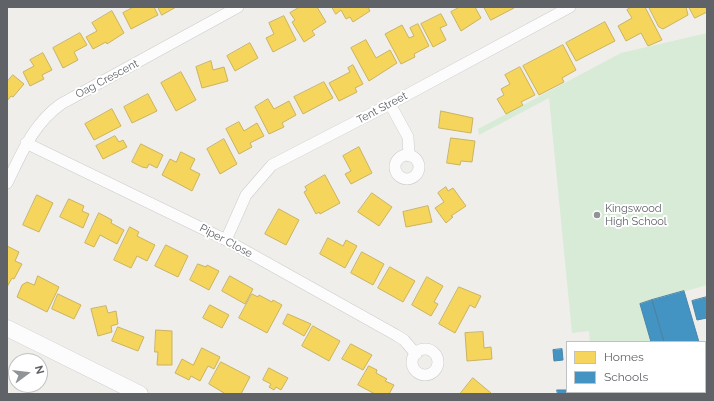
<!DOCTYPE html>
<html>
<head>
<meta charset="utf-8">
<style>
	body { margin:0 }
	#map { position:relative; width:714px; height:401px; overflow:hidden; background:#efeeea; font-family:Raleway,sans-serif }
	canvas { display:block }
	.frame { position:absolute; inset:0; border:8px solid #5f6368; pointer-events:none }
	.legend { position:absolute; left:566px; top:341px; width:140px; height:52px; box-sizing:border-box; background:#fff; border:1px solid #bfc1c3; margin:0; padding:5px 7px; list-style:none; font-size:12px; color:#5f6368 }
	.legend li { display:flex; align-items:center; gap:8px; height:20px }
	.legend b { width:20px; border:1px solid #bfc1c3 }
	.north { position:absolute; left:8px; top:353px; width:40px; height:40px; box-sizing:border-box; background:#fff; border:1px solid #bfc1c3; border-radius:50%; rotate:75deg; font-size:11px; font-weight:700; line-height:16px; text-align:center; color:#5f6368 }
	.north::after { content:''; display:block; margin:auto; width:14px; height:18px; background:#919496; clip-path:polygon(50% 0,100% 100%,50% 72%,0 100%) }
</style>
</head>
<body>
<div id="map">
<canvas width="714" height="401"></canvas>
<div class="frame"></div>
<ul class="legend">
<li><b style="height:11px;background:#f6d55c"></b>Homes</li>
<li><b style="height:11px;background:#4393c3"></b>Schools</li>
</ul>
<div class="north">N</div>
</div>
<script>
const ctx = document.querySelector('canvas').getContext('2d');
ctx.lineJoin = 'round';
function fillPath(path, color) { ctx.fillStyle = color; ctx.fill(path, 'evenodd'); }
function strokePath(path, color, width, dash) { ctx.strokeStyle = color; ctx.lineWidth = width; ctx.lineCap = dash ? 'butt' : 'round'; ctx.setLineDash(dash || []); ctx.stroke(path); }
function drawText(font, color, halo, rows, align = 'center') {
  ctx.font = font + ' Raleway,sans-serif'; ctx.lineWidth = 4; ctx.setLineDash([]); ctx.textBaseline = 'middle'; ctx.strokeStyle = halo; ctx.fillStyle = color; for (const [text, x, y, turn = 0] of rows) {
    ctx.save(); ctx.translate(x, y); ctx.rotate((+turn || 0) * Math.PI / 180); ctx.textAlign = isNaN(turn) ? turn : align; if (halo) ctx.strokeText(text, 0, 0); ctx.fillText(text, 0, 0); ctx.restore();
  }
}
const green = new Path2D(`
	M707,33v252l-67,19 11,38h-61l-1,-11 -17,2 -23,-235 -70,37 -1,-6 143,-76z`);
const homes = new Path2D(`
	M134,7h20l4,8 -27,14 -8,-16z
	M158,7h18l-14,8z
	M300,7h17l9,15 -14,9 3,4 -11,7 -12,-20 3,-2 -5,-7z
	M332,7h36l2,4 -17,11 -3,-5 -4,2 -5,-9 -5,4z
	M460,7h15l6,11 -20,13 -10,-19z
	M484,7h29l1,1 -23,12z
	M632,7h13l17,33 -14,6 -7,-13 -15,8 -8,-15 14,-8 -5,-8z
	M649,7h37l2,8 -25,14 -4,-2z
	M689,7h17l1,5 -12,6z
	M112,11l12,22 -17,11 -1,-2 -13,7 -7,-12 11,-6 -5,-8z
	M441,14l6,11 -7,3 6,12 -13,7 -12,-23z
	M284,16l12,24 -23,12 -7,-14 8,-4 -5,-11z
	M605,22l10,19 -39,20 -10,-18z
	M418,24l11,22 -15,8 1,3 -14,7 -16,-30 17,-9 7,13 5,-2 -4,-8z
	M80,33l7,12 -13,7 4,8 -15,8 -10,-20z
	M366,40l10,18 14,-8 7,13 -28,18 -18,-33z
	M250,43l8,15 -23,13 -8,-15z
	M563,45l13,25 -14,8 2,4 -25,13 -16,-29z
	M43,53l9,17 -10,5 2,4 -14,7 -7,-14 11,-6 -4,-6z
	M211,61l2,9 11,-3 4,14 -26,7 -6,-21z
	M353,65l10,19 -8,4 2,4 -18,9 -10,-18 21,-11 -2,-4z
	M520,67l15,28 -14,7 2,3 -17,9 -9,-15 7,-4 -3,-6 9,-5 -5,-9z
	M181,72l15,28 -20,11 -15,-28z
	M13,75l11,9 -11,13 -2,-1 -4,5v-19z
	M324,82l9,16 -30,16 -9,-17z
	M148,94l9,17 -25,12 -8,-16z
	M268,99l6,10 15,-8 7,14 -14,8 2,4 -15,7 -14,-27z
	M112,109l9,17 -27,14 -9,-16z
	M441,111l32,7 -2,15 -32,-5z
	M239,122l5,9 13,-8 7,13 -14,7 2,4 -13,7 -13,-25z
	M115,136l4,6 4,-2 4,7 -24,12 -7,-13z
	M451,138l24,3 -3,21 -11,-1 -1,4 -13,-2z
	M224,139l13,25 -17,10 -13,-25z
	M141,144l22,11 -6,13 -8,-4 -2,4 -5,-1 -10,-5z
	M359,147l13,26 -21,11 -6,-10 6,-3 -8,-15z
	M181,152l14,7 -5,10 10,5 -8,17 -30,-16 8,-16 6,3z
	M325,175l15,28 -20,11 -1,-2 -3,2 -12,-22 3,-2 -2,-3z
	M446,187l2,4 5,-3 13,18 -15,10 2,1 -7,6 -11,-15 9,-6 -6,-9z
	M372,193l20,14 -13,19 -21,-14z
	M37,195l16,8 -14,29 -16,-7z
	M69,199l15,7 -2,5 7,3 -6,14 -23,-11z
	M428,206l4,16 -26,5 -3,-15z
	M279,209l20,11 -13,25 -21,-11z
	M99,213l13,7 -1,3 13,7 -7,14 -17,-9 -6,12 -9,-4z
	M130,227l9,5 -2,4 18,9 -8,16 -10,-5 -6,12 -17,-8z
	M328,238l15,8 3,-6 11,6 -12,22 -25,-14z
	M166,245l22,11 -10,21 -23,-11z
	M7,246l12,6 -4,9 7,3 -8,15 -2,-1 -5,9z
	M362,252l22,12 -11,21 -22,-12z
	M198,264l8,3 1,-2 12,6 -10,19 -19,-10z
	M390,267l25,14 -12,21 -25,-14z
	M38,276l21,11 -12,25 -30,-15 5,-12 5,-3 7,3z
	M230,276l23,13 -8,15 -23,-13z
	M427,277l16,9 -9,16 4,2 -7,12 -19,-11z
	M459,287l22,9 -6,12 -5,-3 -15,28 -16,-9z
	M58,294l23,11 -7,14 -22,-10z
	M252,294l6,3 1,-2 13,7 1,-2 9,5 -15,28 -28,-15z
	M210,305l19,10 -7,13 -19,-10z
	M106,306l2,7 8,-2 2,13 -7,2 1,6 -14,4 -7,-27z
	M288,314l23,10 -7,12 -21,-12z
	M313,326l27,15 -11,20 -27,-15z
	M118,327l26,10 -6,14 -26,-10z
	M156,330l16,1v34h-15l1,-13h-3z
	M483,332l1,16 7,-1 1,12 -25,2 -2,-28z
	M351,344l21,11 -9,15 -21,-11z
	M202,348l18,9 -6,12 -6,-3 -8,15 -9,-5 -2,4 -14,-7 7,-14 11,6z
	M221,362l29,15 -9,17h-18l1,-1 -15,-9z
	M369,366l8,4 -1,3 11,6 -2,2 9,4 -5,9h-14l-17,-9z
	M269,368l19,10 -7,12 -5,-3 -2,3 -5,-3 2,-3 -8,-4z
	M473,378l18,15 -1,1h-30z`);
const schools = new Path2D(`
	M684,291l15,51h-35l-12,-42z
	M707,297v21l-10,2 -5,-19z
	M652,300l12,42h-13l-11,-38z
	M562,349l1,11 -9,1 -1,-11z
	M705,384l2,10h-31l-1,-2h30z
	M557,390h10v2h7v2h-16z`);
const minor = new Path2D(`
	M390,104l18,33 1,19
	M26,143l200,97 170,95 8,5 12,14
	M395 167a12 12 0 1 1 24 0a12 12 0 1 1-24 0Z
	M7,183c15,-30 26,-59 54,-79l177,-97
	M226,240l20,-45 26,-30 118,-61 180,-97
	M412 362a13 13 0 1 1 26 0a13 13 0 1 1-26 0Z`);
const secondary = new Path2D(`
	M7,328l133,66`);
const markers = [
	[597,215,4,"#919496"]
];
const streetNames = [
	["Oag Crescent",107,79,-28],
	["Tent Street",382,108,-28],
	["Piper Close",226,241,28]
];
const poiNames = [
	["Kingswood",605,209],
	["High School",605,222]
];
fillPath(green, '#d8ebd6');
fillPath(homes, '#f6d55c');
strokePath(homes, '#c9b360', 1);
fillPath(schools, '#4393c3');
strokePath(schools, '#4b85a8', 1);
strokePath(minor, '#cbcccc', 12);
strokePath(secondary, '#cacacb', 17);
strokePath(minor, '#fdfcfc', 11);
strokePath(secondary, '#fdfcfc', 16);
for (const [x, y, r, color] of markers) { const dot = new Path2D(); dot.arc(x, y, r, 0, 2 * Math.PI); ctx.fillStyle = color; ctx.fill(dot); strokePath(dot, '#fff', 1.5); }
drawText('11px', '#5f6368', '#fff', streetNames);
drawText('11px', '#5f6368', '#fff', poiNames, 'left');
</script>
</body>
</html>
